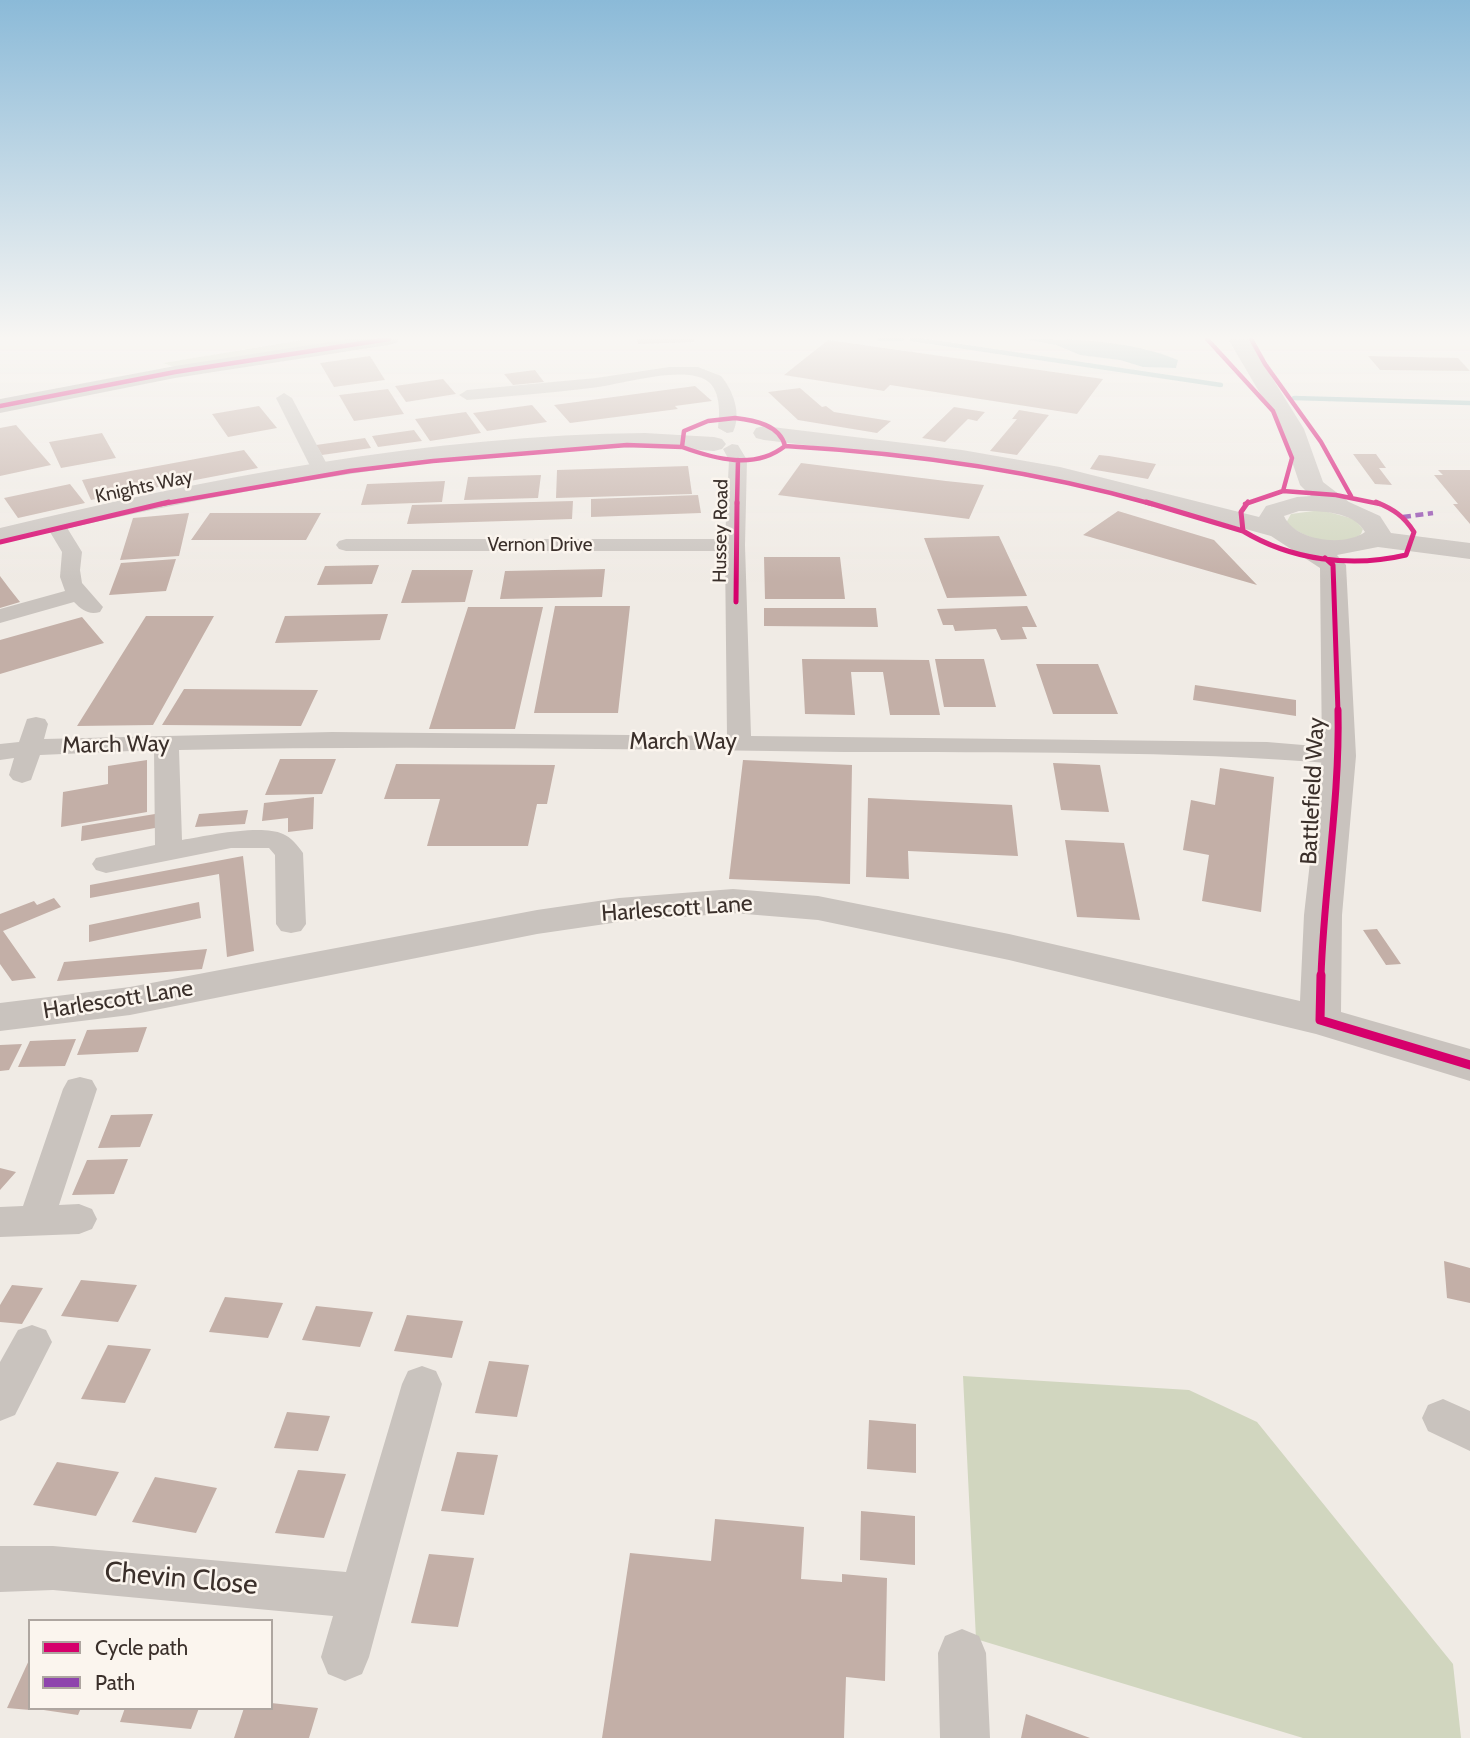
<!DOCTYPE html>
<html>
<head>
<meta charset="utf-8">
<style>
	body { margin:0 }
	#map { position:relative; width:1470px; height:1738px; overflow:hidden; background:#f0ebe5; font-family:Cabin,sans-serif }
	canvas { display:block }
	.legend { position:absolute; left:28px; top:1619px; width:245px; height:91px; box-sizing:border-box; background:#fbf5ee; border:2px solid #aea6a0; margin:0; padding:9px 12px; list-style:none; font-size:21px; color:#3b302b }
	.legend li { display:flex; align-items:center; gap:14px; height:35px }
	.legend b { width:35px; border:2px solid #aea6a0 }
</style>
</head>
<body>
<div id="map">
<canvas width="1470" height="1738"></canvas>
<ul class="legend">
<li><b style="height:9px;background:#d6006c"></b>Cycle path</li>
<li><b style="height:9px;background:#8e44ad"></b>Path</li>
</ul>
</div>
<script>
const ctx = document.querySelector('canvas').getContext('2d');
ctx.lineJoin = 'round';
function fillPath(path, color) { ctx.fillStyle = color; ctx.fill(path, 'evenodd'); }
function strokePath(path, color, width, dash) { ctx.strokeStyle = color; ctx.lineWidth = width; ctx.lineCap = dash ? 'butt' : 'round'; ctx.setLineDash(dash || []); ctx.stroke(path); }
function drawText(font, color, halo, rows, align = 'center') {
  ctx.font = font + ' Cabin,sans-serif'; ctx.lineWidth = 5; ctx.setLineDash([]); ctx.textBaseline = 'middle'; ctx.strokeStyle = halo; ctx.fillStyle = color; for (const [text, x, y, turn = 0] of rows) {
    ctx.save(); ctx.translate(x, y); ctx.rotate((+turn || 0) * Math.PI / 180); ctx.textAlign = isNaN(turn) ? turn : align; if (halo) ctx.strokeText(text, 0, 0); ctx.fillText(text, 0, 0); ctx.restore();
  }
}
const green = new Path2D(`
	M309,339h48l-180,29 -14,-5z
	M1321,510l33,9 9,10 -2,5c-21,16 -57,5 -75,-11l5,-9z
	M963,1376l226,14 68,32 196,242 8,74h-158l-327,-99z`);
const water = new Path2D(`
	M1024,339c51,0 106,1 154,21l-2,8 -33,-1 -23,-7 -40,-5 -24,-10z`);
const stream = new Path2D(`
	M879,339h23
	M912,339l309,46
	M1294,398l176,5`);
const building = new Path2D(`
	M637,339h57l1,3 -57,2z
	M828,340l275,39 -26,35 -187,-29 -6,6 -100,-16z
	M370,356l15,24 -51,7 -14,-24z
	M1368,356l90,2 12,13 -90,-1z
	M535,370l9,12 -31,3 -9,-11z
	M443,379l13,15 -50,8 -11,-16z
	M695,386l17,15 -37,5 3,3 -108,14 -16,-18z
	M800,388l22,19 4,-1 8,6 57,9 -14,12 -79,-13 -30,-28z
	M388,389l16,25 -50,7 -15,-26z
	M532,405l15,17 -60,9 -14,-18z
	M259,406l18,22 -49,9 -16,-23z
	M954,407l31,5 -8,9 -9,-2 -23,23 -23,-4z
	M1019,410l30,5 -32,40 -27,-4 27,-32h-5z
	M466,412l15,21 -51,8 -15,-22z
	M16,425l35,40 -51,11v-48z
	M414,430l8,11 -44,6 -6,-11z
	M102,433l14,25 -55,10 -12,-26z
	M365,438l6,10 -49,7 -6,-10z
	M244,450l14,18 -167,32 -9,-20z
	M1353,454h23l10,14h-7l13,17 -17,-1z
	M1099,455l10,1 47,8 -8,15 -58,-10z
	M801,463l145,18 38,4 -15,34 -191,-24z
	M688,466l4,28 -136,4 1,-28z
	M1438,470h32v54l-17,-20h5l-24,-29h9z
	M541,475l-3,23 -74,2 4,-23z
	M445,481l-3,21 -81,3 6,-21z
	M70,484l15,19 -67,15 -14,-20z
	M698,495l3,18 -110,4v-18z
	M573,501l-1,18 -165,5 5,-19z
	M1118,511l96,29 43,45 -174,-50z
	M189,513l-10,43 -59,4 13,-42z
	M210,513h111l-15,27h-115z
	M999,536l28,60 -80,2 -23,-60z
	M764,557h76l5,42h-80z
	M176,559l-10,32 -57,4 12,-32z
	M379,565l-7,19 -55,1 8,-19z
	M605,569l-3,28 -102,2 5,-28z
	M412,570h61l-8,32 -64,1z
	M0,576l9,12 11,14 -20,6z
	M555,606h75l-12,107h-84z
	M1027,606l10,21h-15l5,12 -26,1 -5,-11 -41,2 -2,-6h-10l-6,-16z
	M468,607h75l-28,122h-86z
	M764,608h112l2,19 -114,-1z
	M388,614l-8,26 -105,3 10,-27z
	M146,616h68l-61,109 -76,1z
	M82,617l22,26 -104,31v-34z
	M802,659l127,1 11,55h-50l-7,-43h-32l4,43 -50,-1z
	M935,659h49l12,48h-52z
	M1036,664h62l20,50h-65z
	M1195,685l101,15v16l-103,-16z
	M184,689l134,1 -17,36 -139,-1z
	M280,759h56l-14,35 -57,1z
	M147,760v52l-86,15 2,-35 45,-8v-18z
	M743,760l109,5 -2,119 -121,-5z
	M1053,763l47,2 9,47 -48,-2z
	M396,764l159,1 -8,39h-10l-9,42h-101l13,-47h-56z
	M1220,768l54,9 -13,135 -59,-11 7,-46 -26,-5 8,-50 24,5z
	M314,797l-1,32 -25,3v-14l-26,3 2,-18z
	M868,798l144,7 6,51 -110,-5 1,28 -43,-2z
	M248,810l-3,14 -50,3 4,-13z
	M155,814v14l-74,13 1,-15z
	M1065,840l59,3 16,77 -63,-3z
	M243,856l11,95 -27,6 -8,-83 -129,24v-13z
	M54,898l7,9 -58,24 33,47 -24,3 -12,-17v-50l34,-13 3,4z
	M199,902l2,16 -112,24v-17z
	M1377,929l24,35 -15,1 -23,-35z
	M207,949l-5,20 -145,12 7,-19z
	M147,1027l-9,25 -61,3 10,-25z
	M76,1039l-11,27 -47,1 12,-26z
	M22,1044l-13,26 -9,1v-26z
	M153,1114l-13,33 -42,1 13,-33z
	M128,1159l-14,35 -42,1 15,-35z
	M0,1168l16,4 -16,18z
	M1444,1261l26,7v35l-23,-5z
	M81,1280l56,5 -19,37 -57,-6z
	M12,1285l31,3 -21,36 -22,-2v-17z
	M225,1297l58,6 -15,35 -59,-6z
	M316,1306l57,6 -13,35 -58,-7z
	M407,1315l56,6 -11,37 -58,-7z
	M108,1345l43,4 -26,54 -44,-4z
	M489,1361l40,4 -12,52 -42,-4z
	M287,1412l43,4 -12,35 -44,-3z
	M869,1420l47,4v49l-49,-4z
	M457,1452l41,3 -14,60 -43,-4z
	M57,1462l62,10 -23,44 -63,-11z
	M298,1470l48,4 -22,64 -49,-5z
	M155,1477l62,11 -21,45 -64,-11z
	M861,1511l54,5v49l-55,-5z
	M715,1519l89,8 -3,52 41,3v-8l45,4 -2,103 -39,-4 -2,61h-242l28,-185 81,8z
	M429,1554l45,4 -16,69 -47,-4z
	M30,1658v52l-23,-2z
	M271,1703l47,5 -9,30h-75l10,-30h27z
	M30,1708h51l-3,7z
	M125,1708h74l-8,21 -71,-7z
	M1026,1714l64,24h-69z`);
const minor = new Path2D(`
	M669,367h29l23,9c12,14 21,38 12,56l-6,1 -9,-5c2,-15 3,-41 -14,-49 -26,-13 -84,6 -113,9 -41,5 -83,8 -124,12l-8,-5 8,-5 129,-12z
	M284,393l8,5 38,72 -3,4 -6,1 -9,-5 -36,-72z
	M732,444l6,1 9,15 -2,85 6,191 516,6 72,6 9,3 4,5 -4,5 -9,3c-164,-14 -331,-11 -495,-12 -222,-3 -444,-7 -665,-2l3,90c25,-4 78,-16 101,-6 8,3 15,12 20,19l3,71 -5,7 -10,2 -10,-2 -5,-7 -1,-69 -6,-7h-38l-125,25 -10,-3 -4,-6 4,-6 59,-13 -1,-95 -114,5 -9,25 -9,3 -9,-3 -4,-5 5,-17 -14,2v-16l19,-2 8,-23 9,-2 9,2 3,5 -4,15 288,-7 395,4 -2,-185h-379l-7,-2 -3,-4 3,-4 7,-2h379l4,-79 -6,-11z
	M54,516l7,2 21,34 -2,18 2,13 21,24 -3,5c-12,3 -18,-2 -26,-10l-74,21v-14l65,-18 -5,-14 2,-25 -18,-30z
	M80,1077l12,3 5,9 -38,116 20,-1 13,5 5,10 -5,10 -13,5 -79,3v-30l23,-1 40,-117 5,-9z
	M32,1325l14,5 6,12 -37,73 -15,6v-59l18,-32z
	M422,1366l14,5 6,13 -73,273 -7,17 -17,7 -17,-7 -7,-17 12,-41 -280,-26 -53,2v-46h53l293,26 56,-188 6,-13z
	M1443,1399l27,12v40l-42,-20 -6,-13 6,-13z
	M962,1629l17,7 7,17 4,85h-50l-2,-85 7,-17z`);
const tertiary = new Path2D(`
	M1228,339h20l56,90 19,53 26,20 31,14 11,17 79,10v16l-92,-12 -41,8 9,10 10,191 -14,159 -1,97 129,37v32l-154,-47 -307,-74 -191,-40 -85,-7 -114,9 -82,12 -407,81 -130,16v-28l130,-16 407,-77 82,-12 114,-9 85,7 191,38 291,67 4,-86 18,-159 -2,-188 -49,-32 -150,-41 -159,-31 -198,-24 -8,-2 -3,-5 3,-5 8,-2 198,24 98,17 199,50 7,-11 31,-9 14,-1 -11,-11 -19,-56zM1299,511c22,0 54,0 66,21 -21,15 -70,9 -81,-16z
	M645,433l69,4 8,2 4,5 -4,5 -8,2c-101,-9 -201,1 -302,14 -139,19 -276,46 -412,79v-16c209,-50 430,-93 645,-95z`);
const primary = new Path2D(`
	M349,339h50l-3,4 -7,2 -214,33 -175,35v-14l175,-33z`);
const quiet = new Path2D(`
	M1403,517l30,-4`);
const cyclewayFar3 = new Path2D(`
	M1207,339l66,72 19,47 -9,33
	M1251,339l14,25 56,78 30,54
	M0,406l175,-34 214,-33
	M735,418c19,2 45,7 50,28 -30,24 -70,13 -103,1l2,-16 24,-10z
	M785,446c121,7 251,25 367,58
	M161,504l189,-33 83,-10 194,-16 55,2
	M737,504l1,-44
	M1245,504l38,-13 53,4 44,9`);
const cyclewayFar2 = new Path2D(`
	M1146,502l97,29
	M1248,502l-7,10 2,19c48,29 108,37 163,24l8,-23c-10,-16 -21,-23 -38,-30
	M0,542l169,-40
	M1325,558l8,7 5,147
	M736,602l1,-100`);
const cyclewayFar1 = new Path2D(`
	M1321,976c3,-89 19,-177 17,-266`);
const cycleway = new Path2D(`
	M1321,975l-1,45 150,45`);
const farStreetnames = [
	["Knights Way",144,487,-12],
	["Hussey Road",721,531,-89],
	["Vernon Drive",540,545]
];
const streetNames = [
	["March Way",683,742],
	["March Way",116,745,-1],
	["Battlefield Way",1313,791,-87],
	["Harlescott Lane",677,909,-4],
	["Harlescott Lane",118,1000,-9]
];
const nearStreetnames = [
	["Chevin Close",181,1579,5]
];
fillPath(green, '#d1d6bf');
fillPath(water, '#a1c2c1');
strokePath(stream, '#a1c2c1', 4.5);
fillPath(building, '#c3afa7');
fillPath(minor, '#c9c3be');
fillPath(tertiary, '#c9c3be');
fillPath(primary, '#b8b1ad');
strokePath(quiet, '#8e44ad', 4.5, [8, 4.5]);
strokePath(cyclewayFar3, '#d6006c', 4.5);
strokePath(cyclewayFar2, '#d6006c', 5);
strokePath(cyclewayFar1, '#d6006c', 7);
strokePath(cycleway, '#d6006c', 9);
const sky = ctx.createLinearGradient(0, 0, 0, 582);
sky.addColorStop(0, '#8bbad8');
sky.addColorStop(0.58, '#f8f6f3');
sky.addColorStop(1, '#f8f6f300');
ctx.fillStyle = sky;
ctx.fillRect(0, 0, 1470, 582);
drawText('19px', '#3b302b', '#fbf5ee', farStreetnames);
drawText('23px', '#3b302b', '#fbf5ee', streetNames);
drawText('28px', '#3b302b', '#fbf5ee', nearStreetnames);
</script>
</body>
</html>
